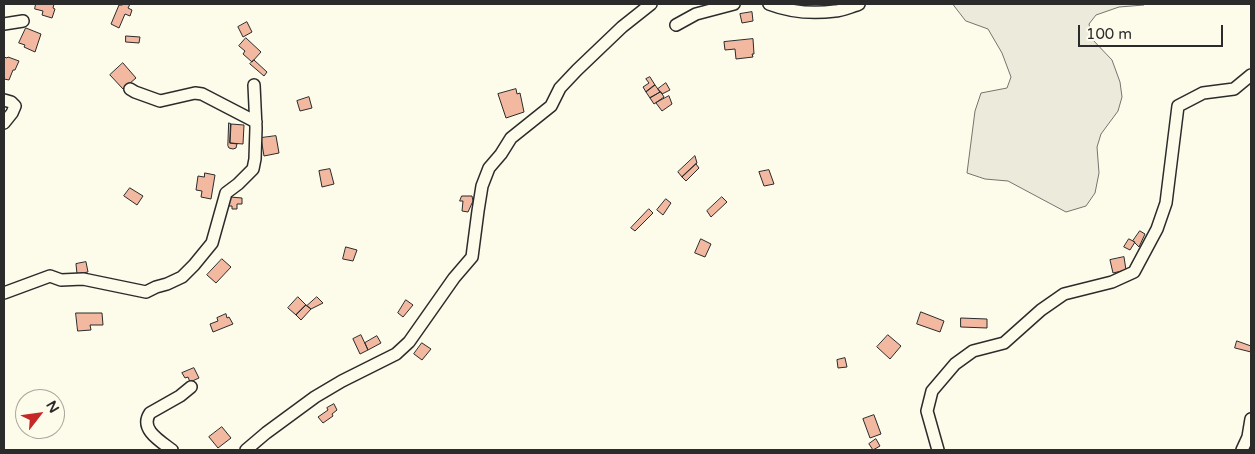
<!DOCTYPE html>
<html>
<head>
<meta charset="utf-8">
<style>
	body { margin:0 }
	#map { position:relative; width:1255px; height:454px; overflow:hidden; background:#fdfbea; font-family:"Varela Round",sans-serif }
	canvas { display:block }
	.frame { position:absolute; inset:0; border:5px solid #2b2b2b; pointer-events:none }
	.north { position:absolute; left:15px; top:389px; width:50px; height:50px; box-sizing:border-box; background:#fdfbea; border:1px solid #a9a89e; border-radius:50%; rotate:60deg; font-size:14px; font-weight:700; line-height:20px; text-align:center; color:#2b2b2b }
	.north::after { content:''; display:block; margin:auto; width:18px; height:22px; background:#c62828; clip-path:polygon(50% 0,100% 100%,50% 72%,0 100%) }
	.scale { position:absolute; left:1078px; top:25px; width:145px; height:22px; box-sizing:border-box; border:2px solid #2b2b2b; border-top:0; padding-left:6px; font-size:15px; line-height:18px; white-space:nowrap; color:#2b2b2b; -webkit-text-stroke:4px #fdfbea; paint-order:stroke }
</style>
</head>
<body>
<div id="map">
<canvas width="1255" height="454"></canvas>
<div class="frame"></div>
<div class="north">N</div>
<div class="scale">100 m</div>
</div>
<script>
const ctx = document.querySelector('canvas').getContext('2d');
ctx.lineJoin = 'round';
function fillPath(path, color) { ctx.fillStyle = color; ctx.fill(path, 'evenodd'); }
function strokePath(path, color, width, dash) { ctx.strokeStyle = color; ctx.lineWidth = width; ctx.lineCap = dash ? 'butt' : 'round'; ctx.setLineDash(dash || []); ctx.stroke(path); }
const green = new Path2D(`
	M953,4h192l-1,1 -25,2 -23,8 -7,9 3,15 20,21 8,22 2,15 -4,14 -17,23 -4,13 2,26 -4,20 -9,13 -20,6 -58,-31 -23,-2 -18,-6 8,-62 6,-18 26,-5 4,-11 -9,-24 -14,-24 -22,-8z`);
const building = new Path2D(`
	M36,4h18l-1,4 2,1 -3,9 -10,-3 1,-4 -8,-2z
	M122,4h8l-2,4 4,2 -2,6 -5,-2 -6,14 -8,-4 8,-19h3z
	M752,12l1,9 -11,2 -2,-9z
	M247,22l5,10 -9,5 -5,-10z
	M26,28l15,6 -6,18 -11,-5 1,-2 -6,-2z
	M126,36l14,1 -1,6 -13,-1z
	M246,38l15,14 -9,10 -9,-8 2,-3 -6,-5z
	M753,39l1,15h-2l1,3 -17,2 -1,-10 -10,1 -1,-8z
	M4,57l3,1 1,-1 11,4 -4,9h-2l-4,10 -5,-1z
	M254,60l13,12 -3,4 -14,-12z
	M123,63l13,15 -13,11 -13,-14z
	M650,77l5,8 -9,7 -3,-5 6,-4 -3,-4z
	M666,83l4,7 -8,4 -4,-5z
	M655,85l5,7 -10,6 -4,-6z
	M516,89l1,5 3,-1 4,19 -18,6 -8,-24z
	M661,92l3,5 -10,7 -4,-6z
	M669,96l3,8 -10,7 -6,-8z
	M309,97l3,11 -12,3 -3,-10z
	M229,123l2,1 -1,19 7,1 -1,4 -3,1 -4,-1 -1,-2z
	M231,124l13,1 -1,19 -13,-1z
	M276,136l3,17 -15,3 -3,-18z
	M695,156l2,7 -15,14 -4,-5z
	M696,164l3,4 -13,13 -4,-4z
	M330,169l4,15 -12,3 -3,-16z
	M769,170l5,14 -10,2 -5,-14z
	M205,173l10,2 -4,24 -10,-2 1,-6 -6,-1 2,-14 6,1z
	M130,188l13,8 -6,9 -13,-9z
	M462,196h10l1,5 -5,11 -6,-1 1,-10h-3z
	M230,197l12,1v6h-5v5h-5v-3h-3z
	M722,197l5,5 -16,15 -4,-6z
	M666,199l5,4 -8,12 -6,-5z
	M649,209l4,4 -18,18 -4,-3z
	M1140,231l5,3 -6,13 -6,-6z
	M701,239l10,5 -6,13 -10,-4z
	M1129,239l6,3 -5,8 -6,-3z
	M346,247l11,3 -4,11 -10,-2z
	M1124,257l2,13 -13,3 -3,-13z
	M222,259l9,8 -15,16 -9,-8z
	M86,262l2,10 -11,2 -1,-10z
	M298,297l8,8 -10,10 -8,-7z
	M317,297l6,6 -12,6 -4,-3z
	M406,300l7,5 -10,12 -5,-4z
	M306,305l5,4 -10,11 -5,-5z
	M921,312l23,9 -4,11 -23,-8z
	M76,313h26l1,12h-13l1,5 -13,1z
	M226,314l1,4 2,-1 4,7 -20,8 -3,-8 8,-3 -1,-3z
	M961,318l26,1v9l-26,-1z
	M361,335l7,15 -8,4 -7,-15z
	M888,335l13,11 -11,13 -13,-12z
	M377,336l4,7 -13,7 -3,-7z
	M1237,341l14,5v6l-16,-4z
	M422,343l9,6 -9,11 -8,-6z
	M845,358l2,9 -9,1 -1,-8z
	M194,368l5,10 -9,4 -2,-5 -3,1 -3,-5z
	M334,404l3,6 -5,4 1,2 -10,7 -5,-6 10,-7 -1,-2z
	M874,415l7,19 -11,4 -7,-19z
	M222,427l9,11 -13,10 -9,-11z
	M876,439l4,7 -7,4 -4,-6z`);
const minor = new Path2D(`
	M769,4c21,8 43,10 66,7 7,0 15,-4 22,-6l2,-1
	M4,24l19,-3
	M676,25l20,-11 38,-10
	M130,89l5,3 25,9 35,-8 7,1 54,28
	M4,100l7,2 4,4 -3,7 -8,10
	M4,293l46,-17 11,4 22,-1 63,13 10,-5 11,-3 15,-7 12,-12 18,-22 14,-50 12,-9 15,-15 2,-10 1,-31 -2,-43
	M172,450c-12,-9 -33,-21 -22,-37l30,-17 11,-9
	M246,450l20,-17 49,-36 27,-16 54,-27 13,-12 45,-64 18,-21 6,-46 4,-25 7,-18 12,-14 10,-16 40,-32 9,-18 17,-18 45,-43 29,-23
	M938,450l-11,-39 5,-20 23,-27 18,-13 31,-8 37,-33 23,-16 48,-12 22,-10 23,-43 9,-26 12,-97 25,-13 31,-4 17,-14
	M1242,450l6,-13 3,-18`);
fillPath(green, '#ecebdb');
strokePath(green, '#74746e', 1);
fillPath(building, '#f2b8a0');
strokePath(building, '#2b2b2b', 1);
strokePath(minor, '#2b2b2b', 14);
strokePath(minor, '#fdfbea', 11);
</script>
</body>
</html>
